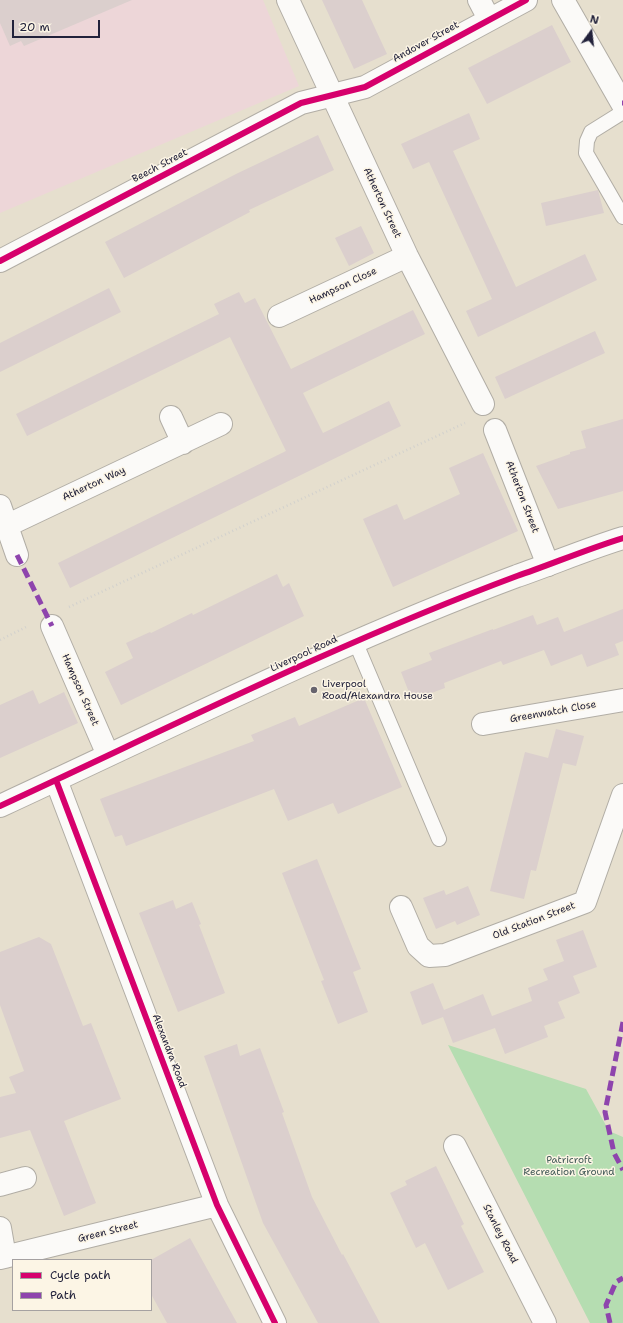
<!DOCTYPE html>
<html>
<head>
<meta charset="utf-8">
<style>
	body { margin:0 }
	#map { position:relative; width:623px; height:1323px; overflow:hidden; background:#e6dfce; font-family:"Shantell Sans",sans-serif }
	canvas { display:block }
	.legend { position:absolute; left:12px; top:1259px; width:140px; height:52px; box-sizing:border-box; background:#fcf5e5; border:1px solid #a5a1a1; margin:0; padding:5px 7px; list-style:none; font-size:12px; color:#22223b }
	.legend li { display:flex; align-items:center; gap:8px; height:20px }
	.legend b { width:20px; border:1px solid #a5a1a1 }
	.north { position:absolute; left:571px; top:12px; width:40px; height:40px; -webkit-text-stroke:3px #fcf5e5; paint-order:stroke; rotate:15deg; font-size:11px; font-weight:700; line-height:16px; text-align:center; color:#22223b }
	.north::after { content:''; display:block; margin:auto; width:14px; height:18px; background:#22223b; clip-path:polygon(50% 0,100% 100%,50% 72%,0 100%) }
	.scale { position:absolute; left:12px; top:20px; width:88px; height:18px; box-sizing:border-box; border:2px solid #22223b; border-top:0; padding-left:5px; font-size:12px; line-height:14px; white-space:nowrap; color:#22223b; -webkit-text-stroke:3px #fcf5e5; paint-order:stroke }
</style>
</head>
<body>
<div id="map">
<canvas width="623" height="1323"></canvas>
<ul class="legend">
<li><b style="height:5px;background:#d6006c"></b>Cycle path</li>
<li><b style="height:5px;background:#8e44ad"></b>Path</li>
</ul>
<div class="north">N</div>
<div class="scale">20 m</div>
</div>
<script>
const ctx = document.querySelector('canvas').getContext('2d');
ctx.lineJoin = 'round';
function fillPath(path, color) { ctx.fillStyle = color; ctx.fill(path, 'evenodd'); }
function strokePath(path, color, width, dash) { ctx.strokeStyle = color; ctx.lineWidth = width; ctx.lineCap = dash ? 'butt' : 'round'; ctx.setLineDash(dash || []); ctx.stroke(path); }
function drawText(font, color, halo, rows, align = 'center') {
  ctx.font = font + ' "Shantell Sans",sans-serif'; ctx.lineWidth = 3; ctx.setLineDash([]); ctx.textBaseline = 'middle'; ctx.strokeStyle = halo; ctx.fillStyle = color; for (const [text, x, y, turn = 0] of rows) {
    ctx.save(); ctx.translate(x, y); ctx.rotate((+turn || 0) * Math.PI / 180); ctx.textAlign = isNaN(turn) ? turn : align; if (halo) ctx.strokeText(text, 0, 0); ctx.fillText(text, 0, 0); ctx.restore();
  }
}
const built = new Path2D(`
	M0,0h263l36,86 -299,127z`);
const green = new Path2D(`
	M448,1045l138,44 23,42 14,6v186h-33z`);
const building = new Path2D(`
	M0,0h132l-108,46 -3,-5 -11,5 -10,-23z
	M322,0h40l25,54 -33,15z
	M552,25l19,37 -84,42 -19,-36z
	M469,113l11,26 -27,12 63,136 69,-33 12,26 -119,57 -12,-26 26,-12 -63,-137 -16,7 -12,-25z
	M318,135l16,35 -85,40 1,2 -126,66 -19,-36 131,-68z
	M598,190l6,23 -58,13 -5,-23z
	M361,226l13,27 -25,13 -14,-28z
	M109,288l12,24 -121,60v-29z
	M239,292l6,11 10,-5 36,71 122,-59 12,24 -122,59 20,40 66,-32 12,25 -331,162 -12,-25 228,-112 -56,-114 -203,99 -11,-22 203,-100 -5,-10z
	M595,331l10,22 -100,46 -10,-22z
	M623,419v72l-65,18 -22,-43 34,-12v-2l16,-4 -5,-17z
	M483,453l35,78 -125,56 -30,-68 34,-15 7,16 56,-26 -11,-26z
	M277,574l6,13 6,-4 15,33 -183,89 -16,-33 28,-14 -7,-15 24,-11 1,1 41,-20 1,2z
	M623,609v32l-8,3 4,11 -32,12 -5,-13 -31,12 -7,-16 -41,15 -2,-4 -57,22 1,5 -33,12 -11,-28 31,-12 -3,-7 64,-24v1l40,-15 4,10 21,-8 6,15z
	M33,690l6,14 25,-12 14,31 -78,35v-53z
	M364,698l38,89 -64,27 -5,-11 -45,18 -14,-32 -148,57 -4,-11 -7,2 -15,-38 154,-58 -3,-6 44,-18 4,9z
	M556,729l28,7 -8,30 -13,-3 -27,108 -5,-1 -7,29 -34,-8 35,-139 23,6z
	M317,859l44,110 -8,3 15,40 -30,12 -17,-43 3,-1 -42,-107z
	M468,886l12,29 -23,10 -2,-4 -19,8 -13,-31 21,-8 2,5z
	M173,900l3,9 16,-7 9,22 -2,1 26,68 -47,19 -39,-99z
	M583,930l14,37 -24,9 7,17 -22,9 7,16 -21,8 4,11 -43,17 -10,-26 -42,15 -10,-26 -21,8 -12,-33 23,-9 11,27 39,-16 9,22 40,-15 -4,-13 20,-8 -5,-11 21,-8 -8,-21z
	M39,937l12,7 32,82 8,-3 30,76 -57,22 32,82 -32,13 -34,-86 -30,8v-41l16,-4 -7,-16 15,-6 -24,-66v-53z
	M237,1044l3,12 20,-8 24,64 -2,1 30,84 30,58 1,-1 37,69h-62l-55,-100 -59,-167z
	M436,1166l28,58 -3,2 23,46 -36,18 -23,-47 -9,5 -26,-55 17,-8 -2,-4z
	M190,1238l47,85h-70l-16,-29v-34z`);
const path = new Path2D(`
	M69,607l396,-184
	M0,640l26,-13`);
const lane = new Path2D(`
	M623,112l-32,20 -4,9 -1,12 37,64
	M355,641l84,198`);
const street = new Path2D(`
	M288,0l119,256 76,148
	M479,0l10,19
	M563,0l60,105
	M0,261l301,-158 64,-16 161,-87
	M279,316l128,-60
	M171,417l12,26
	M495,430l53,135
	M0,506l17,49
	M6,526l215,-102
	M52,626l56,129
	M483,724l140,-24
	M56,780l161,425 58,118
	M401,907l17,39 11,10 16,-1 140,-53 38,-107
	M455,1146l90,177
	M0,1185l25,-7
	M0,1228l5,29
	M0,1258l217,-53`);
const primary = new Path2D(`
	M0,806c171,-79 340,-164 517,-230 35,-12 70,-27 106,-38`);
const quiet = new Path2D(`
	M622,103h1
	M17,555l35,71
	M623,1022l-18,90 9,41 9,17
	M610,1323l-4,-18 10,-23 7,-4`);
const cycleway = new Path2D(`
	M0,261l301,-158 64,-16 161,-87
	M56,780l161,425 58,118
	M0,806c171,-79 340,-164 517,-230 35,-12 70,-27 106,-38`);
const markers = [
	[314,690,4,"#67646e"]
];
const streetNames = [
	["Andover Street",426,42,-29],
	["Beech Street",160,166,-28],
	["Atherton Street",382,203,65],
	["Hampson Close",343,286,-25],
	["Atherton Way",94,484,-25],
	["Atherton Street",522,497,69],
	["Liverpool Road",304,654,-25],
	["Hampson Street",80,690,66],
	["Greenwatch Close",553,712,-10],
	["Old Station Street",534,921,-21],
	["Alexandra Road",169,1051,69],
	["Green Street",108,1232,-14],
	["Stanley Road",500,1234,63]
];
const poiNames = [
	["Liverpool",322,684],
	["Road/Alexandra House",322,696]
];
const parkNames = [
	["Patricroft",569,1160],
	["Recreation Ground",569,1172]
];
fillPath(built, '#edd6d8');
fillPath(green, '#b5ddb1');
fillPath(building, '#dbcfcd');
strokePath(lane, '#b1ada5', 16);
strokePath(street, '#b1ada5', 24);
strokePath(primary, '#b1ada5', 24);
strokePath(path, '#d2d1cd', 2.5, [1, 3]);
strokePath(lane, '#fbfaf8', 14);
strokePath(street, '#fbfaf8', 22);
strokePath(primary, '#fbfaf8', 22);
strokePath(quiet, '#8e44ad', 5, [10, 5]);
strokePath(cycleway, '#d6006c', 6);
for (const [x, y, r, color] of markers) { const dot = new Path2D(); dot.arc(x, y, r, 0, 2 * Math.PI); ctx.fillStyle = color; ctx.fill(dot); strokePath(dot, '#fcf5e5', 1.5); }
drawText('10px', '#22223b', '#fcf5e5', streetNames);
drawText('10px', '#22223b', '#fcf5e5', poiNames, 'left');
drawText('10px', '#425a58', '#fcf5e5', parkNames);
</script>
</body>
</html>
